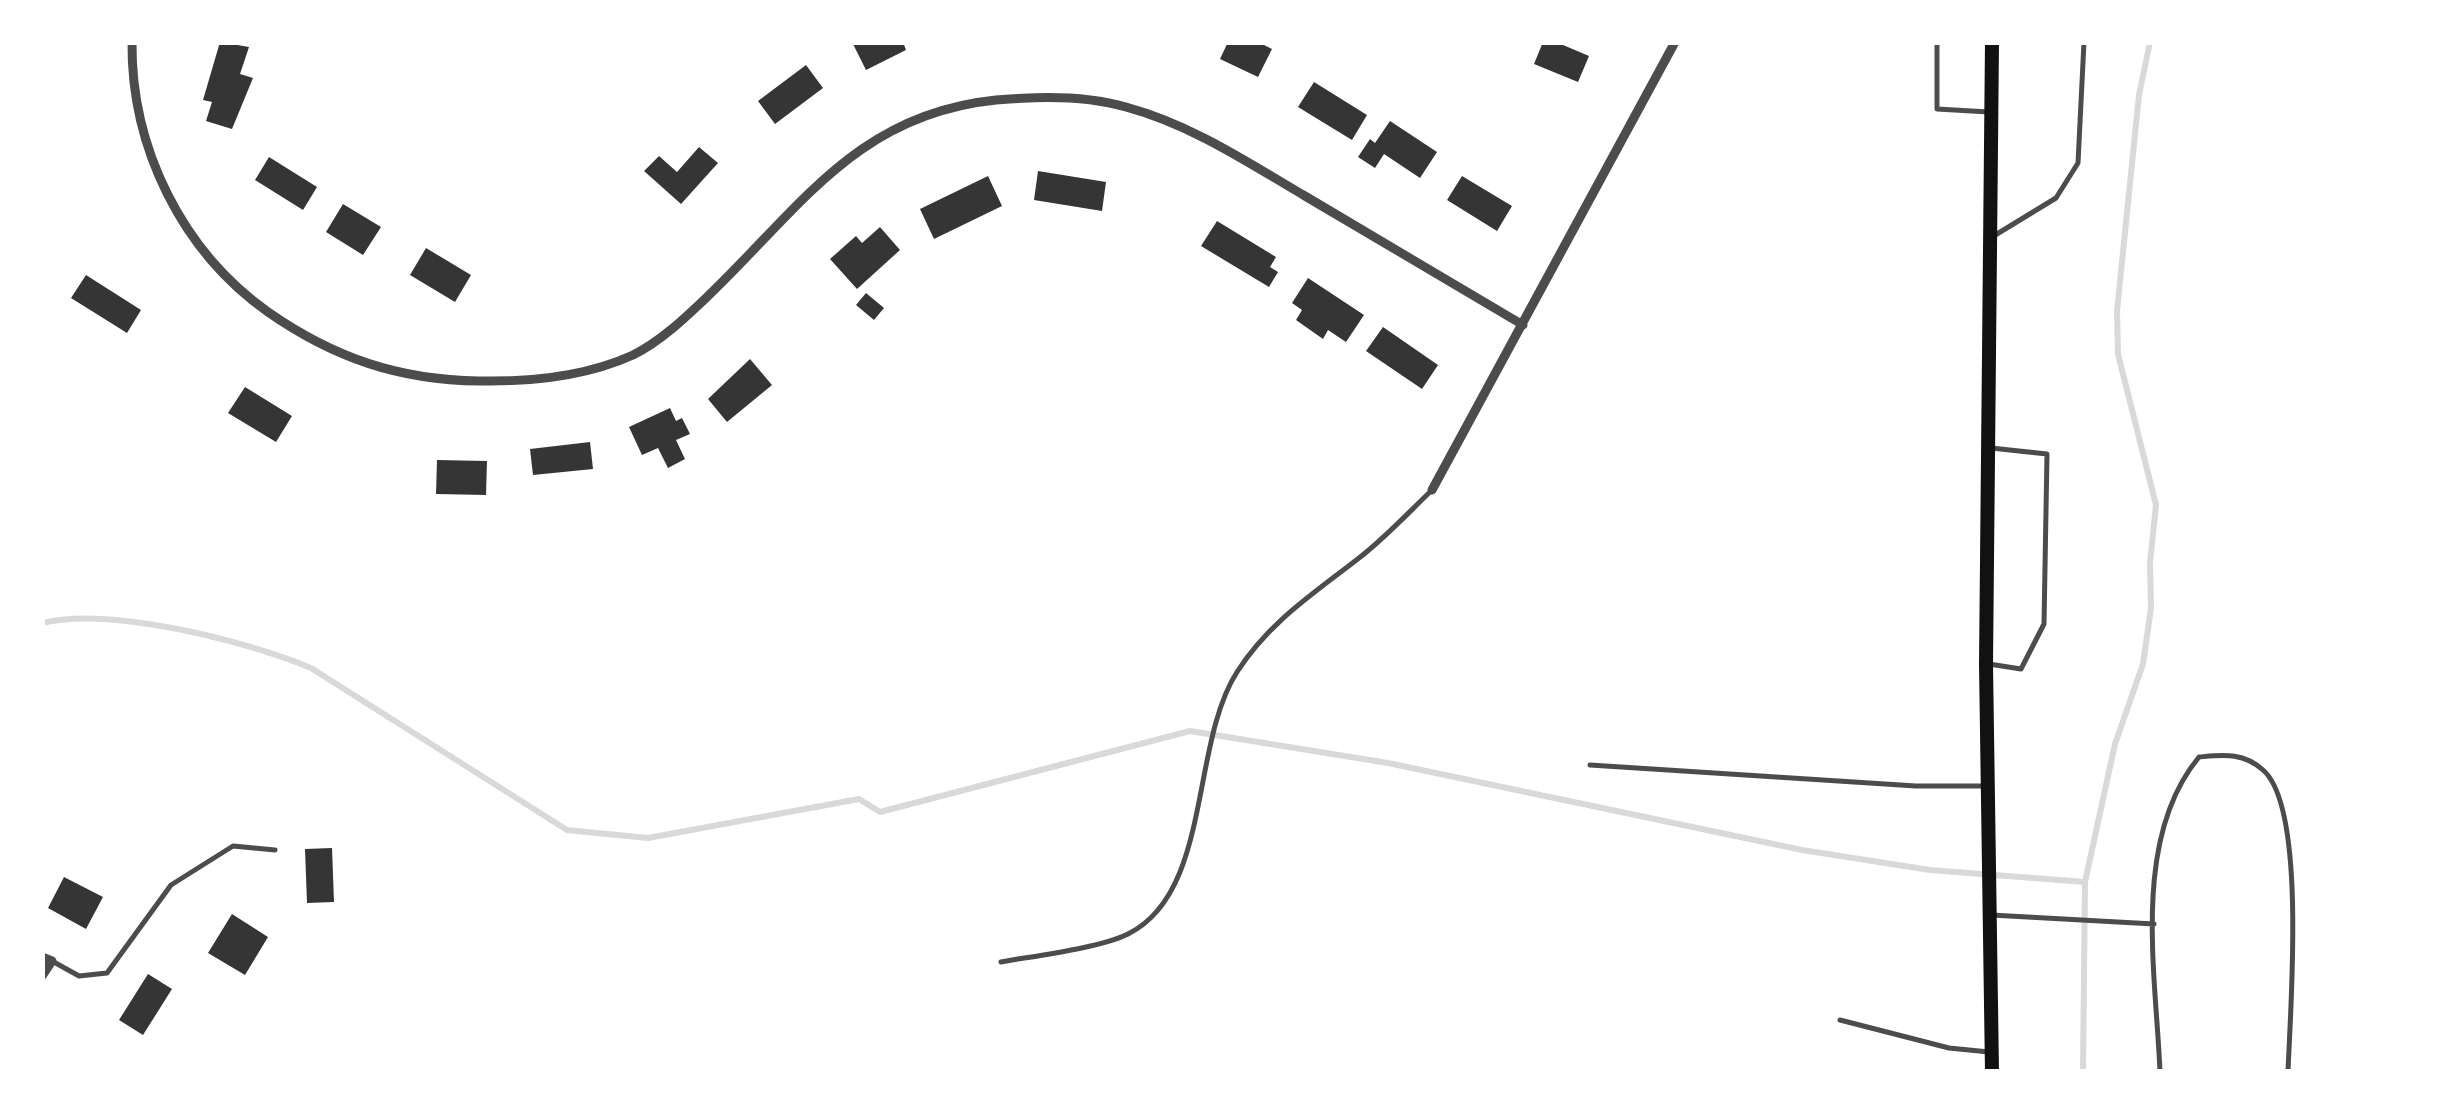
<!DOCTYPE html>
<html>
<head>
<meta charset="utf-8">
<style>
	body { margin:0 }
	#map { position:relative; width:2439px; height:1114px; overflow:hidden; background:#fff; font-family:"Titillium Web",sans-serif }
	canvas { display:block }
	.frame { position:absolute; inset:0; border:45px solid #fff; pointer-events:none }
</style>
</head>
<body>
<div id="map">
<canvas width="2439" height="1114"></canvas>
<div class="frame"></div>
</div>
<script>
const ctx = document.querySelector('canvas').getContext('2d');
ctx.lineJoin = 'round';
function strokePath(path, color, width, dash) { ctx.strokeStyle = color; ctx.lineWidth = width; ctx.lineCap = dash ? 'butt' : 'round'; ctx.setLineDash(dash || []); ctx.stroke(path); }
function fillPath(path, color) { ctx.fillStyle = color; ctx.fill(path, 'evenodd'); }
const stream = new Path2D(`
	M42,623c68,-17 204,18 269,45l256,162 81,8 211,-39 21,13 310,-81 198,32 414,87 128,20 155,12
	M2083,1072l2,-190 30,-138 28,-80 8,-56 -1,-45 6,-58 -38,-151 -1,-43 22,-216 11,-53`);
const building = new Path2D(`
	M220,42l29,5 -9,27 13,4 -21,51 -26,-8 6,-19 -9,-2z
	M903,42l3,8 -40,20 -13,-26z
	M1228,42h30l14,7 -14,28 -38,-18z
	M1543,42h13l33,14 -11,26 -44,-18z
	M806,65l17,23 -48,36 -17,-23z
	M1314,82l53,33 -15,25 -54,-33z
	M1390,121l47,31 -17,26 -36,-24 -9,14 -17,-11 12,-18 5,4z
	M699,147l19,16 -37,41 -37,-33 15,-15 18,16z
	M269,157l48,30 -14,23 -48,-30z
	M1038,171l68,11 -4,29 -68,-11z
	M988,176l14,30 -68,33 -14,-30z
	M1462,176l50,30 -15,25 -50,-31z
	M343,204l38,23 -18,28 -37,-23z
	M1217,221l59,36 -6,10 8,5 -9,15 -68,-41z
	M880,227l20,23 -43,39 -27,-30 26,-23 6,7z
	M426,248l45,27 -16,27 -45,-27z
	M86,275l55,35 -14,23 -56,-35z
	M1308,278l56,37 -18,27 -18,-12 -5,9 -27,-19 6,-10 -10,-7z
	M866,293l18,15 -10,12 -18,-15z
	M1383,327l55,38 -16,24 -56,-38z
	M750,359l22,26 -45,37 -19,-23z
	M245,387l47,29 -16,26 -48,-29z
	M670,408l6,13 6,-3 8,16 -14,6 9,19 -17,9 -10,-20 -16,7 -13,-28z
	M590,442l3,27 -60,6 -3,-26z
	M437,460l50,1 -1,34 -50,-1z
	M332,848l2,54 -27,1 -2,-54z
	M64,877l39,20 -17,32 -38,-21z
	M232,914l36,23 -23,38 -37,-22z
	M148,974l24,15 -29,46 -24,-15z`);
const service = new Path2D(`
	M1937,42v67l52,3
	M1992,237l64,-39 22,-35 6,-121
	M1989,664l32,5 23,-45 3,-170 -56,-6
	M1590,765l326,21h67
	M1991,915l163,9
	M52,961l27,15 28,-3 64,-88 62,-39 42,4
	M1001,962c33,-6 99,-14 127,-28 84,-42 62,-189 109,-262 32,-50 76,-78 122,-114 26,-20 49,-45 73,-68
	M1840,1020l109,28 40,4
	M2160,1072c-4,-99 -29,-233 39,-315 24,-2 44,-5 64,13 44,38 27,241 25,302`);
const minor = new Path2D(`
	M132,42c-1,106 50,209 136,270 66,46 131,68 211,69 50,1 108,-5 154,-26 28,-14 53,-38 75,-59 92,-88 149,-182 288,-196 43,-4 89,-5 130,7 66,18 121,55 179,89 73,43 145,86 218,129
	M1432,490l243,-448
	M42,957l10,4 -10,15`);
const secondary = new Path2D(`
	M1992,42l-6,622 6,408`);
strokePath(stream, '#d9d9d9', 6);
fillPath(building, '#353535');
strokePath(service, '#4c4c4c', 5);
strokePath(minor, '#4c4c4c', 9);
strokePath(secondary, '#111', 14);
</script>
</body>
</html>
